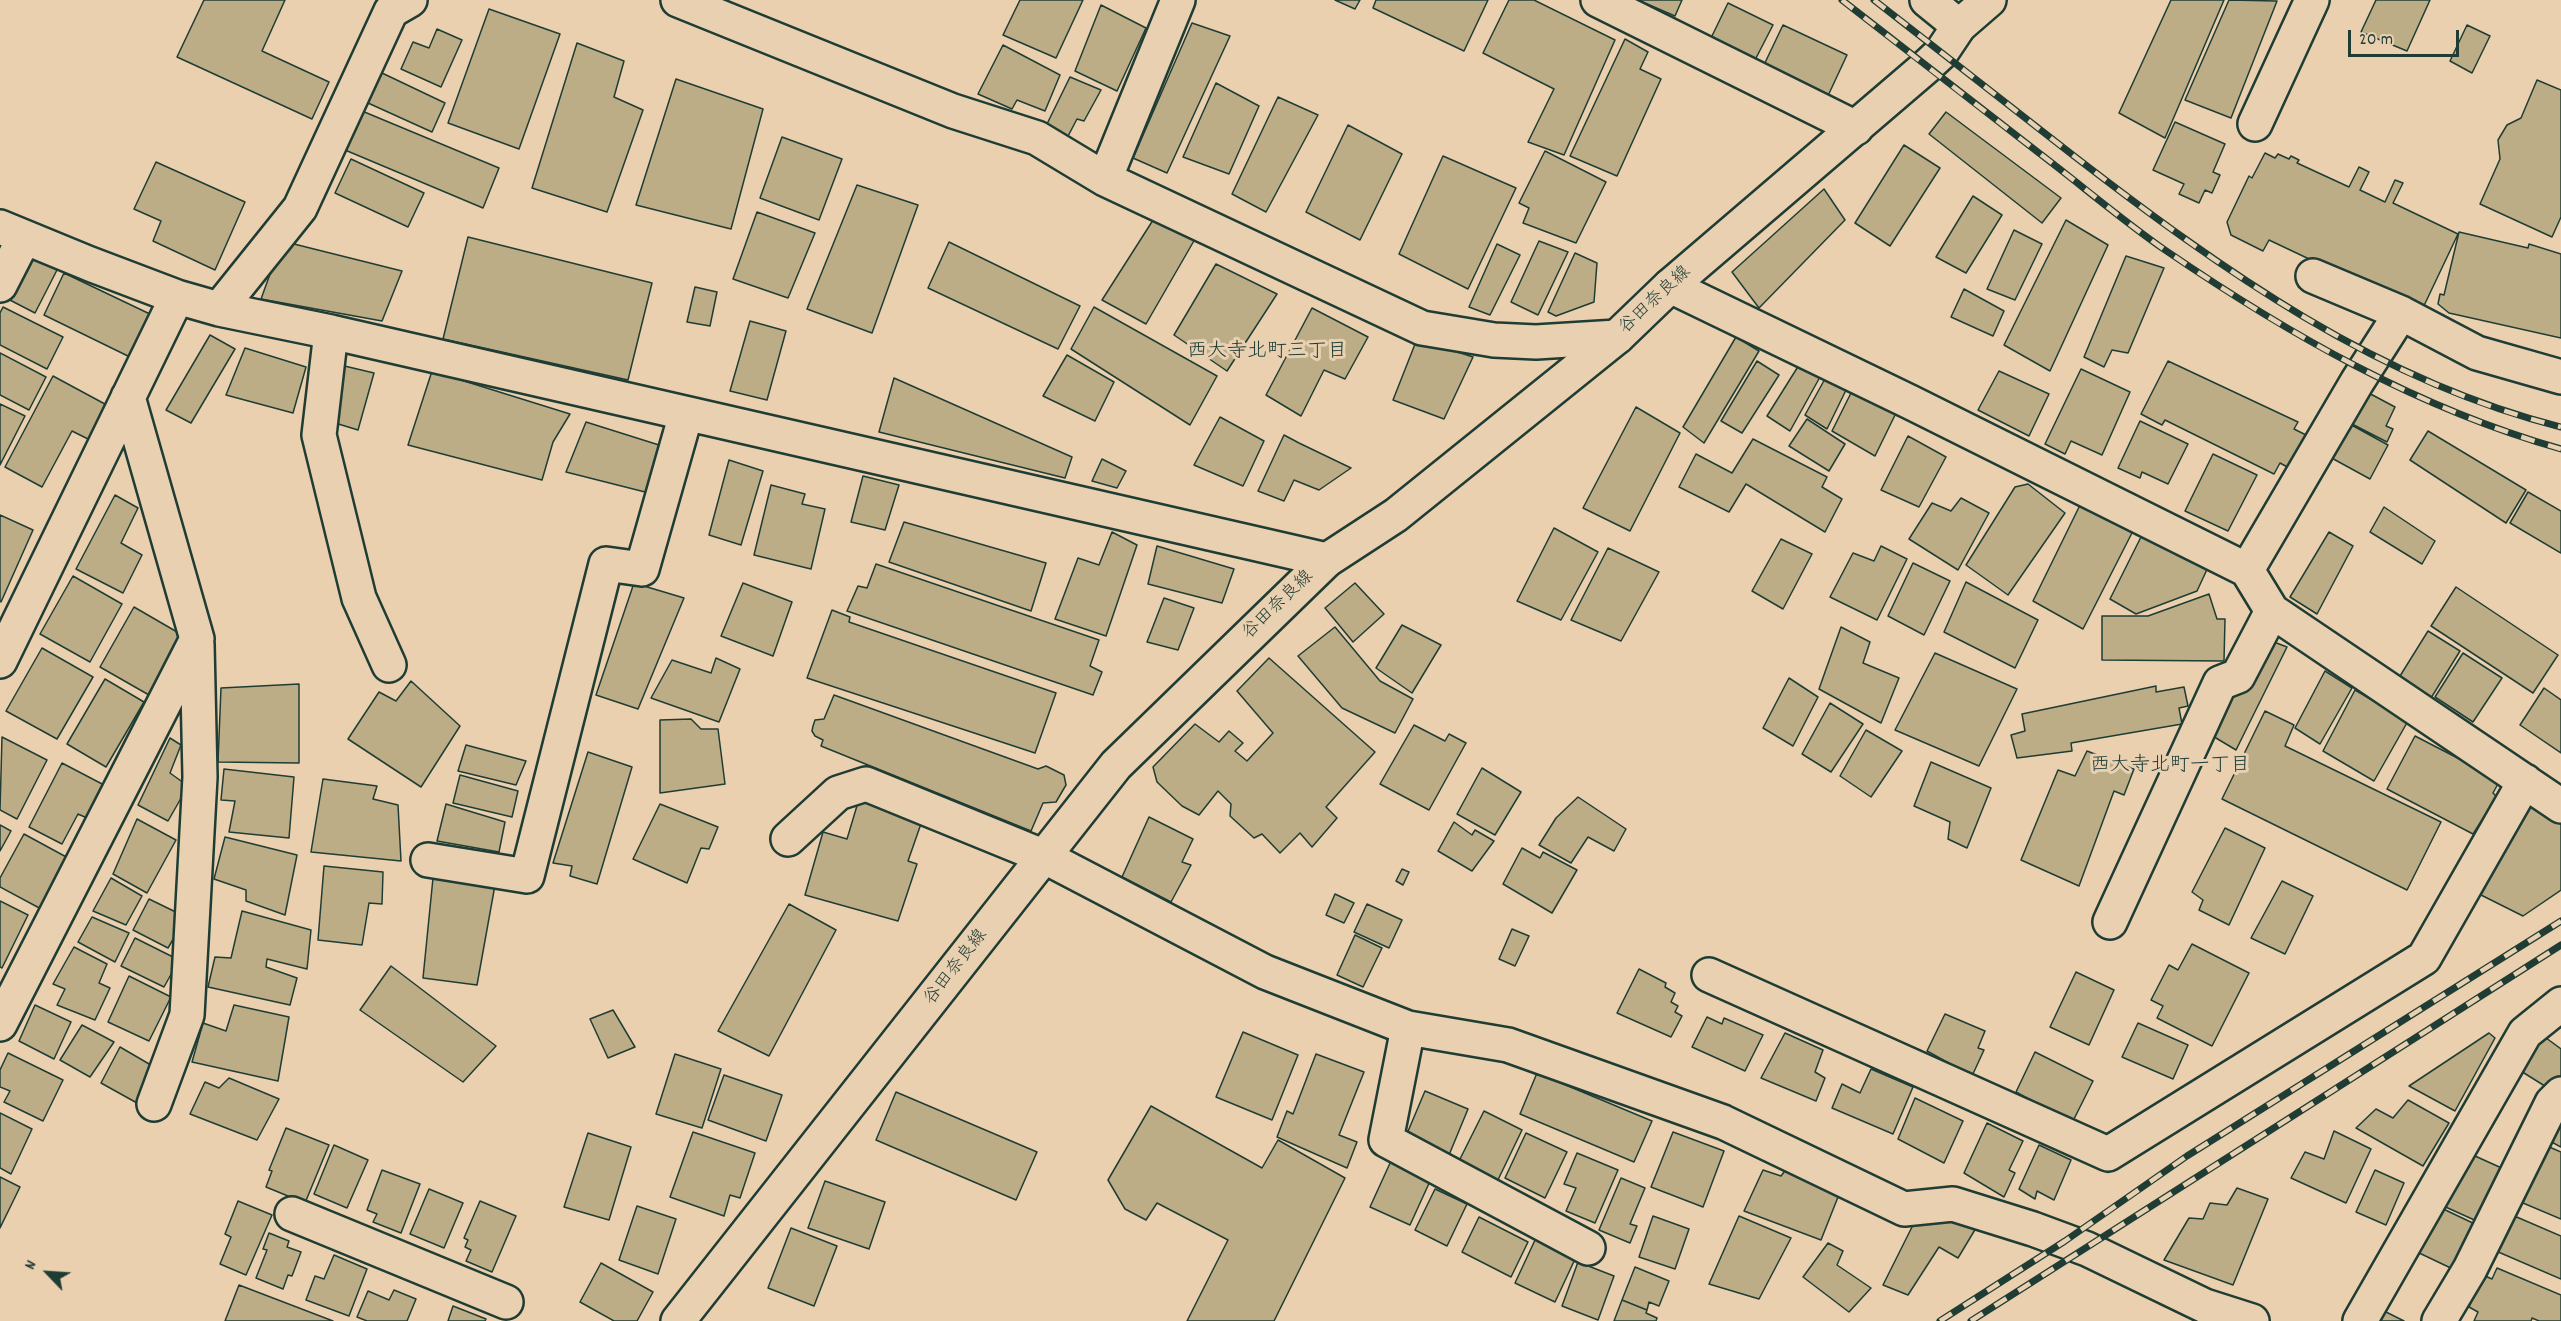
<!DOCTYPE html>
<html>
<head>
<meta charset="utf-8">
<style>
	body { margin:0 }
	#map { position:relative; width:2561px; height:1321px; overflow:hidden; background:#ead0ae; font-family:Dekko,sans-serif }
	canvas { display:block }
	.north { position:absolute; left:18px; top:1243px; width:60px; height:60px; -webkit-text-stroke:4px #e9d0b1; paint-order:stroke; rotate:295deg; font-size:16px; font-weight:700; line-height:24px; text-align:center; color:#1f3d34 }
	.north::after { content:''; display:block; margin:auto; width:21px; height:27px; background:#1f3d34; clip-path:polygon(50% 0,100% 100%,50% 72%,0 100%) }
	.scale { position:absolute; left:2348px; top:30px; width:111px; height:27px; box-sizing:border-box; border:3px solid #1f3d34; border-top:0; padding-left:8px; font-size:18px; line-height:21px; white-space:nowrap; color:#1f3d34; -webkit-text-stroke:4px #e9d0b1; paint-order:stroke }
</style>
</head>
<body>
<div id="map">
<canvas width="2561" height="1321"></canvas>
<div class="north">N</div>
<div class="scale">20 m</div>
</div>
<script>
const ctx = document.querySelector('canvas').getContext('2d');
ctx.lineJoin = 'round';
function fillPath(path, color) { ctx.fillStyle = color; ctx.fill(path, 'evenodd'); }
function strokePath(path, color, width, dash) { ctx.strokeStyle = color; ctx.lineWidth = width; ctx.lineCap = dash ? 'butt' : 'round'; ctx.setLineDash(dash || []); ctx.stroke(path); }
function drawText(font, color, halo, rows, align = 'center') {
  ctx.font = font + ' Dekko,"Klee One",sans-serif'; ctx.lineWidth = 6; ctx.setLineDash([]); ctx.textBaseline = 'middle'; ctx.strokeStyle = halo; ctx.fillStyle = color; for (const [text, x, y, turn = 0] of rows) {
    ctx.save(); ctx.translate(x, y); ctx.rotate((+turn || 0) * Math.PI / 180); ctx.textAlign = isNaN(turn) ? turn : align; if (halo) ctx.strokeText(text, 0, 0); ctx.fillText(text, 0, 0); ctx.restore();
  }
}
const building = new Path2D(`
	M204,0h81l-23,51 67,31 -17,37 -135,-62z
	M1020,0h63l-27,58 -53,-23z
	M1335,0h25l-5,9z
	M1376,0h112l-24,51 -91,-43z
	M1509,0h25l81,40 -51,115 -36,-13 26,-53 -71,-36z
	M1638,0h44l-7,16z
	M2171,0h53l-59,138 -46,-25z
	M2229,0l48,1 -46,117 -46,-18z
	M2376,0h54l-23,51 -46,-19z
	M1728,3l45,22 -18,35 -44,-22z
	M1101,5l45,23 -29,63 -42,-20z
	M489,9l71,25 -41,115 -71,-26z
	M1192,23l38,13 -63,137 -34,-15z
	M1783,25l64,30 -21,45 -64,-31z
	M2467,25l23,11 -18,37 -22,-12z
	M437,29l25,11 -21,47 -40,-18 12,-27 16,6z
	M1625,39l23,13 -8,17 21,10 -44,97 -47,-20z
	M577,43l47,18 -10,36 29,13 -36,102 -75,-24z
	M1003,45l57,30 -15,36 -28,-11 -5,9 -34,-15z
	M382,73l63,30 -13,29 -64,-29z
	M1070,77l31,13 -17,31 -7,-2 -10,19 -22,-10z
	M676,79l87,30 -32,120 -95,-24z
	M2537,80l24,10v127l-9,20 -72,-33 20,-45 -2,-19 9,-15 14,-7z
	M1216,83l43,23 -30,68 -46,-17z
	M1278,97l40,18 -52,97 -34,-18z
	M362,111l137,57 -16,40 -138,-58z
	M1946,112l115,86 -19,25 -113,-89z
	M2175,122l50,22 -12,28 7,3 -8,18 -7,-3 -6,13 -20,-9 5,-10 -31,-14z
	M1348,125l54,29 -42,86 -54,-28z
	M782,137l60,22 -23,61 -59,-22z
	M1904,145l36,23 -50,78 -35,-23z
	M1545,151l61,31 -30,61 -53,-20 6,-15 -10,-5z
	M2265,153l10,5 3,-4 11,5 2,-3 8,4 -2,3 52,24 10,-20 10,5 -9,18 25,12 10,-22 8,3 -10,20 65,31 -37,78 -152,-72 -6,11 -32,-16 -4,-13 22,-46 3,2z
	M1443,156l73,32 -48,101 -69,-35z
	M351,159l73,34 -16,34 -73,-34z
	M156,162l89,40 -30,68 -62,-29 8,-20 -27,-12z
	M857,185l61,20 -46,128 -65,-24z
	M1824,189l21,31 -86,88 -27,-36z
	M1973,196l29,19 -36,58 -30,-16z
	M757,212l58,21 -27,65 -55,-19z
	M1155,217l40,22 -49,85 -44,-24z
	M2066,220l42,25 -58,126 -46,-26z
	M2014,230l28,14 -27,56 -28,-11z
	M2459,232l69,16 1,-4 32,10v84l-112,-25 -11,-9 2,-10 4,1z
	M468,237l184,46 -24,97 -185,-41z
	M282,241l120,30 -20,50 -121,-22z
	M1539,241l29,11 -30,63 -27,-13z
	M949,242l131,64 -22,43 -130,-61z
	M1497,244l23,11 -30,60 -21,-8z
	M1575,253l22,10 -3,39 -38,14 -8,-4z
	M28,254l29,16 -22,43 -29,-15z
	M2126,256l38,12 -36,85 -16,-3 -8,17 -20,-10z
	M1216,264l61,30 -50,77 -53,-36z
	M64,273l88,42 -20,43 -88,-43z
	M695,287l22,5 -7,34 -23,-4z
	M1964,289l40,22 -11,25 -42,-19z
	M3,307l60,30 -16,32 -47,-24v-32z
	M1094,307l123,69 -27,49 -119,-76z
	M1312,308l56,29 -23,42 -21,-9 -23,46 -35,-21z
	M750,321l36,10 -19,69 -37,-9z
	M210,335l25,14 -44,74 -25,-13z
	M1736,337l23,14 -55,92 -21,-16z
	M1417,339l56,18 -29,62 -51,-19z
	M245,348l61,19 -13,46 -67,-18z
	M0,353l46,24 -17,33 -29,-15z
	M1067,355l47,27 -19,39 -52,-25z
	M1757,361l22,14 -37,58 -21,-12z
	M2168,361l130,61 -4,7 14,7 -17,33 -11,-6 -6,11 -109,-54 -3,5 -21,-11z
	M336,364l38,9 -16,57 -36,-11z
	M1799,365l21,12 -30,54 -23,-15z
	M2081,369l49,23 -28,63 -31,-14 -6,13 -20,-10z
	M432,371l138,43 -17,28 -11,38 -134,-35z
	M1999,371l50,23 -20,42 -51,-26z
	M53,376l63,34 -18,34 -26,-13 -30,56 -37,-20z
	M1826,377l22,9 -21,43 -22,-14z
	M894,378l178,79 -7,21 -186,-46z
	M1853,389l44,22 -22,45 -43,-25z
	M2365,391l30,16 -9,19 7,3 -6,13 -37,-19z
	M0,404l25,12 -25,49z
	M1636,407l44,26 -50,98 -47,-23z
	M1220,417l44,24 -21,45 -49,-21z
	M1807,419l38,25 -16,27 -40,-25z
	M2140,421l48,23 -20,40 -26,-12 -2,6 -22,-10z
	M586,422l73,23 -10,48 -83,-21z
	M2346,422l42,23 -18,34 -42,-23z
	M2428,431l98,59 -20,33 -96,-63z
	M1284,435l15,8 52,25 -32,22 -25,-10 -10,21 -26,-10z
	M1908,436l38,21 -27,50 -38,-17z
	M1753,439l74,38 -5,10 20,12 -17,33 -79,-48 -17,28 -50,-25 17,-33 36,19z
	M2213,454l44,21 -29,56 -43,-20z
	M1102,459l24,12 -9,17 -25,-7z
	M729,460l34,11 -22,74 -32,-10z
	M863,476l36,9 -14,45 -34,-8z
	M2028,484l37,29 -57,82 -42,-30 49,-78z
	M771,485l34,9 -3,10 23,5 -14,60 -57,-14z
	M2528,492l33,19v42l-51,-30z
	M115,495l23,13 -17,35 21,12 -19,38 -47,-24z
	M1961,498l28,15 -31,57 -49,-31 23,-36 19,8z
	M2082,501l53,26 -52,102 -50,-28z
	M2384,507l51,34 -13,23 -52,-32z
	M0,515l33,15 -32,72 -1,-1z
	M904,522l142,41 -15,48 -142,-49z
	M1554,528l44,24 -37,68 -44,-19z
	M2144,531l66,32 -13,28 -61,23 -26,-15z
	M1112,532l25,13 -31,91 -51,-17 23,-61 21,7z
	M2329,532l24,14 -36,68 -27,-17z
	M1781,539l31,15 -29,55 -31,-18z
	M1157,546l77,23 -12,34 -74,-19z
	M1881,546l26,13 -30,61 -47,-23 23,-44 21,8z
	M1608,548l51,24 -38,69 -50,-21z
	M1913,563l37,18 -26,54 -36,-19z
	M876,564l223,76 -9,26 12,6 -9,23 -246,-84 11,-25 9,2z
	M73,576l49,28 -32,58 -50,-28z
	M1966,582l72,38 -23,48 -71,-36z
	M634,583l50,15 -46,111 -42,-14z
	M743,583l49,19 -19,54 -52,-20z
	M1355,583l29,31 -31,28 -28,-34z
	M2456,587l102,68 -25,38 -102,-67z
	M2209,594l8,25h8l-1,42 -122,-1v-44h46z
	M1164,598l30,10 -16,42 -31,-8z
	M134,607l50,29 -35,59 -49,-28z
	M832,610l18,7 -1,5 207,71 -21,60 -228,-75z
	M1402,625l39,20 -29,48 -36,-25z
	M1335,627l45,54 33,18 -18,34 -53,-25 -44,-52z
	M1841,627l29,15 -7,21 36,15 -18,45 -62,-34z
	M2428,631l32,20 -29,47 -31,-22z
	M2266,639l21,8 -51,103 -25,-15 21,-44z
	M42,648l51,29 -36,62 -51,-28z
	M1935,653l82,36 -38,77 -84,-36z
	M2463,653l39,25 -29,44 -38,-25z
	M716,658l24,11 -21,53 -68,-24 21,-38 39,13z
	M1269,658l106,94 -49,55 11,11 -25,29 -12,-14 -20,20 -18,-19 -8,4 -24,-22 1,-12 -13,-13 -19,24 -17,-9 -25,-24 -4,-15 42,-43 24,18 10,-11 14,12 -8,8 12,10 26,-28 -36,-42z
	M2325,671l27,17 -32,56 -25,-16z
	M1789,678l29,19 -25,49 -30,-18z
	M105,679l39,23 -38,65 -39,-23z
	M411,681l49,45 -39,61 -73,-48 31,-47 17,9z
	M299,684v79l-81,-1 3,-74z
	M2156,686v6l28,-5 4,19 -9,2 3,16 -111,19 1,8 -55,7 -6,-23 14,-4 -3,-17z
	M2544,688l17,12v53l-41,-28z
	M2355,690l53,31 -34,60 -51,-30z
	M834,695l204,74 8,-3 18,9 2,10 -10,17 -13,1 -12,28 -210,-85 2,-6 -8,-4 -3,-5 1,-5 2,-6 9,-1z
	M1830,703l33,21 -32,48 -29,-18z
	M2265,711l29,14 -9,21 156,76 -34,68 -185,-91z
	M691,719l10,10h17l7,55 -65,9v-73z
	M1414,725l31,16 4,-7 17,9 -37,67 -49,-26z
	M1866,730l36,21 -31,46 -31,-21z
	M2415,736l85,44 -7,13 4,4 -24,37 -86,-45z
	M2,737l45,23 -30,59 -17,-9z
	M170,738l11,7 -11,28 18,13 -20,35 -30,-16z
	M466,745l60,16 -10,24 -58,-14z
	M2087,751l47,18 -10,26 -10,-4 -35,95 -58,-26 37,-90 17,6z
	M588,752l44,15 -35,117 -27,-8 2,-10 -19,-3z
	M1931,762l60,26 -24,60 -19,-9 2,-17 -36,-16z
	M62,763l42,22 -17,33 -9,-4 -16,30 -33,-17z
	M1482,768l39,24 -26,43 -38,-21z
	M224,769l70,8 -5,61 -60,-6 6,-31 -14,-1z
	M460,775l58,16 -6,26 -59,-14z
	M323,779l54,7 -4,13 25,6 3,56 -90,-9z
	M1578,797l48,32 -12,22 -26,-14 -17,26 -32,-18 17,-27z
	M859,799l64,19 -15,43 9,3 -19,57 -93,-26 18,-63 24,7z
	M2536,803l25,17v70l-38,26 -42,-21 45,-84z
	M446,804l59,18 -6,30 -62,-11z
	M660,804l58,23 -9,22 -8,-1 -14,35 -54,-24z
	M1149,817l44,22 -11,23 9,3 -20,37 -49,-25z
	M137,819l39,21 -29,53 -34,-19z
	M1454,822l18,13 3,-5 19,11 -22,30 -34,-20z
	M0,825l11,6 -11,20z
	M2225,828l40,20 -36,77 -30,-15 4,-10 -11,-8z
	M24,834l46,25 -27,51 -43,-23v-9z
	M225,837l72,18 -12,60 -39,-14v-11l-32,-11z
	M1522,848l18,10 3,-6 34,18 -25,43 -49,-29z
	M324,866l59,6 -1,32 -13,-1 -7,42 -44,-5z
	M1402,869l7,3 -6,13 -7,-4z
	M111,878l31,18 -16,29 -33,-14z
	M433,878l62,7 -18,100 -54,-7z
	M2282,881l31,15 -28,58 -34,-16z
	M1335,894l19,9 -10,20 -18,-8z
	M149,899l37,18 -18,31 -35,-18z
	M0,901l28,14 -26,53 -2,-1z
	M789,904l47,26 -67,126 -51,-25z
	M1367,904l35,16 -13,28 -35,-16z
	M242,911l69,19 -4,39 -40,-10 -1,8 31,11 -7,27 -82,-18 7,-30 16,1z
	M92,917l37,16 -14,29 -37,-20z
	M1512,929l17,7 -14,30 -16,-7z
	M1355,935l27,13 -19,39 -26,-12z
	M135,938l44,22 -15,27 -43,-21z
	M2192,944l57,29 -37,73 -55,-28 6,-12 -12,-6 18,-35 9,5z
	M74,947l33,17 -8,19 11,5 -15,32 -38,-15 8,-16 -12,-5z
	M391,966l105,80 -33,36 -103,-72z
	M1639,969l27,14 -1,4 10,6 -4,9 7,4 -3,6 7,4 -11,21 -54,-24z
	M2076,972l38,18 -25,55 -39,-18z
	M129,976l42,21 -22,44 -41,-19z
	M35,1005l36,17 -17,37 -35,-18z
	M234,1005l55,12 -11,64 -86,-19 11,-39 23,8z
	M613,1010l22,37 -27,11 -18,-39z
	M1945,1014l40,17 -7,17 6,2 -12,26 -45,-25z
	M1707,1017l15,7 2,-6 39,17 -18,36 -53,-24z
	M2138,1023l50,22 -15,34 -51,-22z
	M82,1025l32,17 -24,35 -30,-17z
	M1243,1032l55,23 -26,65 -56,-23z
	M1785,1033l38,17 -8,22 10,6 -9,23 -55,-23z
	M2489,1033l6,5 -40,73 -46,-25z
	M2542,1035l19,14v37l-5,7 -40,-25z
	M120,1047l36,21 -19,35 -36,-20z
	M2035,1052l58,29 -21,42 -56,-31z
	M8,1053l55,27 -20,41 -39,-19 6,-11 -10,-4v-17z
	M675,1054l46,15 -19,59 -46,-14z
	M1316,1054l48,18 -25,63 18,7 -10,26 -70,-31 10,-26 6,3z
	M1871,1069l42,18 -20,47 -61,-26 10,-24 18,9z
	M1537,1073l115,48 -18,41 -114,-48z
	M724,1075l58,20 -16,46 -58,-21z
	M229,1078l50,21 -22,41 -67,-26 15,-32 14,6z
	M1425,1091l43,18 -19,46 -43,-19z
	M896,1092l141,60 -21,48 -140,-60z
	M1915,1098l48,23 -19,42 -46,-24z
	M2408,1100l41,23 -26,43 -67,-38 20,-19 17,9z
	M1151,1106l111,62 16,-28 67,38 -71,143h-87l41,-81 -71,-37 -11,17 -21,-11 -17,-29z
	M1484,1111l38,19 -27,56 -39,-19z
	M0,1113l32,16 -21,45 -11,-6z
	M2561,1117v30l-13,-7z
	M1987,1123l36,18 -14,29 6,3 -11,24 -40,-24z
	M286,1128l43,17 -24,58 -39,-16 6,-16 -3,-1z
	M2334,1131l37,18 -25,54 -55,-25 14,-26 19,7z
	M693,1132l62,21 -15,45 -10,-3 -6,21 -54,-19z
	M1673,1132l51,19 -21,56 -52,-20z
	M588,1133l43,14 -22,73 -45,-13z
	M1526,1133l41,19 -22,46 -40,-20z
	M334,1145l34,15 -21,48 -33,-14z
	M2039,1145l32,15 -17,40 -17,-9 -2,8 -16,-10z
	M2547,1146l14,6v67l-38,-16z
	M2464,1151l42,19 -25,53 -42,-19z
	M1577,1153l41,17 -23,53 -29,-12 10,-23 -12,-4z
	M1391,1161l40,18 -21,46 -40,-18z
	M1787,1168l53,24 -19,48 -77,-29 19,-41 18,6z
	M382,1170l38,14 -19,49 -28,-11 4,-8 -10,-4z
	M2375,1170l29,13 -18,42 -30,-13z
	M0,1177l20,10 -20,41z
	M1621,1178l24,10 -15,36 7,2 -7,17 -31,-13z
	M825,1181l60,21 -16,47 -61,-21z
	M2237,1188l31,11 -35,86 -69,-25 25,-42 14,1 7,-16 17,2z
	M429,1189l34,14 -19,45 -34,-14z
	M1435,1189l32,15 -20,42 -32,-16z
	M238,1201l34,14 -26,60 -26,-11 11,-27 -6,-3z
	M480,1201l36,15 -24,56 -26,-11 5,-11 -6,-3 3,-7 -4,-2z
	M637,1206l39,13 -18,55 -39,-14z
	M2437,1206l42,20 -22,45 -42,-20z
	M1947,1214l29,14 -18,30 -19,-11 -31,48 -25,-10 30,-60z
	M2512,1215l49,21v43l-65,-28z
	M1653,1216l36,13 -14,40 -36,-12z
	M1739,1216l52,22 -32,61 -50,-15z
	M1479,1217l49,25 -17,35 -49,-25z
	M791,1228l46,18 -23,60 -46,-18z
	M269,1233l20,8 -2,6 14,5 -9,24 -4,-1 -5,14 -27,-11 11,-28 -4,-1z
	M1536,1238l40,19 -21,45 -40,-19z
	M1828,1243l15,8 -6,14 34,23 -22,24 -46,-35z
	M334,1255l33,14 -18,47 -43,-16 9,-24 9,3z
	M1578,1262l36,14 -16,44 -36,-14z
	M601,1263l52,29 -16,29h-23l-34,-19z
	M1635,1267l34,14 -10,25 -10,-4 -2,8 -25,-10z
	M2497,1268l64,27v26h-22l-7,-3 -1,3h-57l4,-9 -9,-5 14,-32 9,4z
	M239,1285l94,36h-108z
	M394,1290l22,9 -9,22h-40l-10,-4 11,-26 21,9z
	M1622,1300l25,10 -1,3 11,5 -1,3h-42z
	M453,1306l33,13 -1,2h-37z
	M2380,1309l24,12h-30z`);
const minor = new Path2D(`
	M678,0l275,111 84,27 68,41 317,149 72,12 42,2 81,-5
	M1598,0l258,128
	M1927,0l32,26
	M2255,124l57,-124
	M1105,179l73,-179
	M0,227l90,37 87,33 42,12 112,23 996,228
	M2313,276l88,37 76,40 84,24
	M0,285l24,-47
	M1670,286l240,116 337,168
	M219,309l81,-101 91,-197 19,-11
	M2401,313l-44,69 -110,188 25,41 289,195
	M331,332l-12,103 40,163 30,67
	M0,661l177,-364
	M788,839l50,-46 28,-9 179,73 220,115 143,56 100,17 215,77 181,87 49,-5 80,25 54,20 118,57 47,15
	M428,860l99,16 79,-312 36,5 44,-155
	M2110,922l110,-239 18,-7 34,-65
	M1709,975l399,179 316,-196 101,-177
	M0,1024l197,-385 -69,-242
	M1408,1028l-22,112 202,108
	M154,1104l33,-89 13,-238 -3,-133
	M292,1214l214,88
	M2360,1321l165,-288 36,-29
	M2439,1321l31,-52 82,-166 9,-9`);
const major = new Path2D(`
	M678,1321l438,-556 211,-205 69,-45 221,-178 53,-51 257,-220 14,-13 18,-27 30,-26`);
const rail = new Path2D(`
	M1842,0c65,51 131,102 197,153 42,32 83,67 126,97 123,84 252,158 396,199
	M1874,0c67,52 133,104 200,156 148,114 303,225 487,271
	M1940,1321l125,-80 122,-85 374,-235
	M1971,1321l590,-376`);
const streetNames = [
	["谷田奈良線",1656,301,-43],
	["谷田奈良線",1279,606,-44],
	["谷田奈良線",957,968,-52]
];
const neighbourhoodNames = [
	["西大寺北町三丁目",1267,353],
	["西大寺北町一丁目",2170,767]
];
fillPath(building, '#bcad87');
strokePath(building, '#1f3d34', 1.5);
strokePath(minor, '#1f3d34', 38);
strokePath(major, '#1f3d34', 38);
strokePath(minor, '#e9d0b1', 33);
strokePath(major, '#e9d0b1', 33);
strokePath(rail, '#1f3d34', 7);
strokePath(rail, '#e9d0b1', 4.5, [14]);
drawText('18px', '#1f3d34', '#e9d0b1', streetNames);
drawText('20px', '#1f3d34', '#e9d0b1', neighbourhoodNames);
</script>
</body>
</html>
